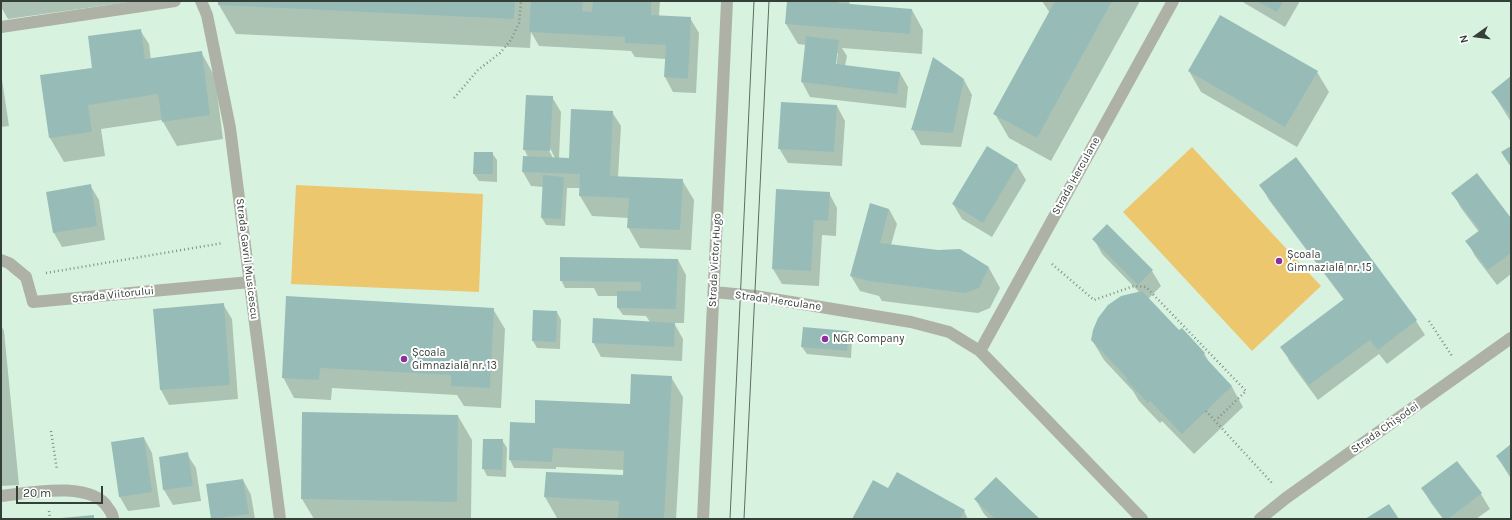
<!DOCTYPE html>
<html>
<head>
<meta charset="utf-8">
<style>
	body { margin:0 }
	#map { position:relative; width:1512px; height:520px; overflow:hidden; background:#d7f3e0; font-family:Karla,sans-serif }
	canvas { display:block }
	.frame { position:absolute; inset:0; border:2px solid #343f37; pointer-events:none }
	.north { position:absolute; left:1456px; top:16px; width:40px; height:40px; -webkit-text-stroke:3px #fff; paint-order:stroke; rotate:256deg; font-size:11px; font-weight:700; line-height:16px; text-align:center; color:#343f37 }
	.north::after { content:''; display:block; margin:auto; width:14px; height:18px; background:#343f37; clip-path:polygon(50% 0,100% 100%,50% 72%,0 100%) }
	.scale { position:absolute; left:16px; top:486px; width:87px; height:18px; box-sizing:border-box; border:2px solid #343f37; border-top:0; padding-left:5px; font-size:12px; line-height:14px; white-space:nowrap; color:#343f37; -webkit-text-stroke:3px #fff; paint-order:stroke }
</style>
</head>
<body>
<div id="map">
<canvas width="1512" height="520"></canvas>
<div class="frame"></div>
<div class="north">N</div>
<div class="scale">20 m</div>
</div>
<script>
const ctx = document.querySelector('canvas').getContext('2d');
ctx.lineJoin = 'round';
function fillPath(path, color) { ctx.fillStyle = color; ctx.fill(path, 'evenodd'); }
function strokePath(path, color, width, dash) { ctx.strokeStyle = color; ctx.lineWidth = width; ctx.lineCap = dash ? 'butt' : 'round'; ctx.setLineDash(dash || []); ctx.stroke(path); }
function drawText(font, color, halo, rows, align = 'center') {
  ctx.font = font + ' Karla,sans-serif'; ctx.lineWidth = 4; ctx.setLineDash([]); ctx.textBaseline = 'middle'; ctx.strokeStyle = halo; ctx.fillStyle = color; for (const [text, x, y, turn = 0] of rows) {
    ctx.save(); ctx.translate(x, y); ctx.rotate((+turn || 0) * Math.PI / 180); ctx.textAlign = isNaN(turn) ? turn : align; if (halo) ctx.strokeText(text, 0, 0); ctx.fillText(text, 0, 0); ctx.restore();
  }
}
const green = new Path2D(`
	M1192,147l129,139 -69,65 -129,-139z
	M296,185l187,9 -4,98 -188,-8z`);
const shadow = new Path2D(`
	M1,1h135l-128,18 -7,-12z
	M219,1h441l-1,15 31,2 9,15 -3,60 -23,-1 -8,-15 1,-18 -31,-2 -4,-6 -92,-5 -8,-14 -1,16 -294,-14 -17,-29z
	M788,1h61l1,4 62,5 11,20 -1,24 -80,-6 5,8 -2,10 55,7 8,14 -2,21 -96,-11 -8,-15 4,-37 -8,-1 -12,-20zM836,53h2l-2,16h-2z
	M1042,1h98l-89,160 -42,-23 -14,-24 55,-101z
	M1241,1h59l-15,26z
	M140,30l9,14 2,16 50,-8 14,25 8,62 -46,7 -15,-26 -61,9 4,27 -41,6 -14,-24 -9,-62 52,-8z
	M1189,71l128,1 12,20 -32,55 -96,-55z
	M1,73l8,53 -8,1z
	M1511,77v45l-18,-29z
	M964,80l8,15 -11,52 -40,-2 -8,-15z
	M552,97l9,15 -2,46 11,1 42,-47 9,14 -3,51 64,3 12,20 -3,50 -51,-2 -12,-21 1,-9 -37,-2 -12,-20v-8h-13l-2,38 -19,-1 -4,-7 2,-31 -13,-1 -8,-14 5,-15 -4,-8zM549,146l6,12h-2l-6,-11z
	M837,106l8,15 -3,45 -54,-3 -9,-15z
	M492,153l5,7v22l-18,-1 -5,-7z
	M1017,165l9,15 -34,57 -30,-18 -9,-15z
	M90,185l9,15 6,40 -43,7 -8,-14z
	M1261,185l155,136 9,14 -38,29 -8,-10 -61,46 -28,-38 -8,-15 62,-47 -75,-100z
	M829,193l8,15 -1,28 -14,-1 -3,51 -37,-2 -9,-15z
	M1453,193l58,27v54l-14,11 -22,-29 -8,-15 12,-9 -18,-24z
	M889,209l8,15 -6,21 98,23 11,20 -10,20 -12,5 -96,-12 -3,-5 -19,-5 -9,-15z
	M1107,225l45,46 9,15 -13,13 31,33 25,21 7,13 21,21 11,20 -49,47 -32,-33 -2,2 -21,-22 -6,-10 -29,-31 -12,-20 48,-47 -38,-39 -8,-15z
	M678,260l8,15 -2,48h-10l9,16 -1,22 -81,-4 -8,-15 57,-20 -4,-6 -23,-1 -5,-7v-12h-20l-4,-8h-29l-4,-8z
	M223,304l9,15 6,80 -69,6 -8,-15 -7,-80z
	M493,309l12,20 -4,79 -37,-2 -7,-11 -125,-7 -1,12 -37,-2 -11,-21z
	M557,312l4,8 -1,29 -23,-1 -4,-7z
	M1,325l3,6 15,154 -18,1z
	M848,332l4,7 -1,19 -44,-4 -5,-7z
	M671,377l12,20 -7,122h-87l-32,-1 -12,-21 2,-24 77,3v-6l-68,-3v2l-42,-1 -4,-8 1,-37 25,1 95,-19z
	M458,416l14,24 -1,79h-157l-12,-20z
	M144,438l8,15 8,54 -32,4 -8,-14z
	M502,440l5,8 -1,29 -19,-1 -4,-8z
	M1511,445v34l-14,-23z
	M187,454l9,14 5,33 -28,4 -9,-15 -4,-33z
	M1457,462l24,32 9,15 -14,10h-33l-12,-16 -9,-15z
	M243,480l8,15 4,24h-43l-5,-34z
	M888,490l76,21 4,8h-115z
	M976,500l62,19h-49l-5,-5z`);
const building = new Path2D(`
	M218,1h297l-1,18 -296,-14z
	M531,1h52l-1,10 10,1 1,-11h58v14l40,2 -3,62 -24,-2 2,-32 -41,-2v-6l-96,-5z
	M787,1h51v2l74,6 -2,25 -125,-10z
	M1055,1h57l-75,137 -44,-24z
	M1256,1h27l-6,11z
	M1220,15l98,56 -33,56 -97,-56z
	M141,29l4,30 57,-8 8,64 -48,7 -4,-28 -70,11 4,27 -43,6 -9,-63 52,-7 -4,-32z
	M806,36l33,4 -3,24 64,8 -3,22 -96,-12z
	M933,57l31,22 -11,54 -42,-3z
	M1511,76v40l-20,-24z
	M526,95l27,1 -3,55 -27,-1z
	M781,102l56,3 -3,47 -56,-3z
	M571,109l42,2 -3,65 73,3 -3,51 -53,-2 2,-30 -50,-2 1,-22 -58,-2 1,-16 46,2z
	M987,146l31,19 -35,58 -31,-19z
	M1511,146v21l-10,-15z
	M474,152h19v22h-20z
	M1296,157l121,163 -39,30 -8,-10 -61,45 -29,-38 64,-48 -85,-114z
	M1477,173l34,45v35l-23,17 -23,-29 15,-11 -29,-37z
	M543,175l21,2 -3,42 -20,-1z
	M91,184l6,42 -44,7 -7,-41z
	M776,189l54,3 -2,29 -14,-1 -3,51 -39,-2z
	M870,203l19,6 -9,34 58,7 22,-1 29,18 -10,21 -14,5 -96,-12 -19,-5z
	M1107,224l46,46 -15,15 -46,-46z
	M560,257l118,2 -2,50 -59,-1v-17h24v-9l-81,-1z
	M1142,291l37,39 3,-2 23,25 -2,2 29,31 -50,48 -32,-33 -2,2 -22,-23 2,-1 -37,-39 2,-10 5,-12 10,-13 13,-9z
	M286,296l208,12 -4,80 -39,-2v-11l-131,-7 -1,12 -37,-2z
	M224,303l6,82 -70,5 -7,-81z
	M533,310l24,1 -1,31 -24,-1z
	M593,318l82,5 -1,24 -82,-4z
	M803,327l46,4 -2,20 -46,-4z
	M631,374l41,2 -8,143h-46l1,-18 -75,-4 2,-25 77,3 1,-24 -71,-3 -1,14 -43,-2 1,-38 25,1v-23l95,4z
	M302,412l156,3 -1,87 -156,-3z
	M144,437l8,55 -33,5 -8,-55z
	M483,439h20l-1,31 -20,-1z
	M1511,444v32l-15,-20z
	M188,452l5,34 -30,4 -4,-33z
	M1457,461l25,32 -34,26h-4l-23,-31z
	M897,472l68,38 -5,9h-108l21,-39 15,8z
	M996,477l29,28 15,14h-45l-21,-20z
	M243,479l6,35 -38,5 -5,-35z
	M1389,504l10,15h-34z
	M94,515v4h-33v-1z`);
const path = new Path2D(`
	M454,98l24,-28 22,-17 11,-13 8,-17 2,-22
	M1052,264l42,36 40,-14 12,1 100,104 -30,29
	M46,273l177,-30
	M1429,321l23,35
	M1206,411l66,72
	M51,431l6,39
	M49,511l1,8`);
const minor = new Path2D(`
	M201,1l6,14 23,113 50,391
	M1,27l174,-26
	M1,260l8,3 17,14 7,25 217,-20
	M714,292l41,4 156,26 38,10 31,19 162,168
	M980,351l193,-350
	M1,496c27,-3 91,-16 107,12 3,4 5,6 5,11
	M703,519l24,-518
	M1260,519l26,-21 225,-160`);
const tram = new Path2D(`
	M730,519l24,-518
	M744,519l25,-518`);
const markers = [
	[1279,261,4,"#8d309b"],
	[825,339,4,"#8d309b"],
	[404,359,4,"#8d309b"]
];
const streetNames = [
	["Strada Herculane",1076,176,-61],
	["Strada Gavril Musicescu",247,259,83],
	["Strada Victor Hugo",715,260,-87],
	["Strada Viitorului",113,295,-6],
	["Strada Herculane",778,301,8],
	["Strada Chișodei",1385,428,-35]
];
const poiNames = [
	["Școala",1287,255],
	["Gimnazială nr. 15",1287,268],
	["NGR Company",833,339],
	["Școala",412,353],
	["Gimnazială nr. 13",412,366]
];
fillPath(green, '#ecc76d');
fillPath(shadow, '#0003');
fillPath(building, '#97bcb8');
strokePath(path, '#7e9184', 2.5, [1, 3]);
strokePath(minor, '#aeb2a6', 12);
strokePath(tram, '#5c6c61', 1);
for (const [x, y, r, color] of markers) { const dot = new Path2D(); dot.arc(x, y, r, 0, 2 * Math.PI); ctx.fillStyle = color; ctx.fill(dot); strokePath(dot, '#fff', 1.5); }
drawText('11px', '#343f37', '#fff', streetNames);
drawText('11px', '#343f37', '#fff', poiNames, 'left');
</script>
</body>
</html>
